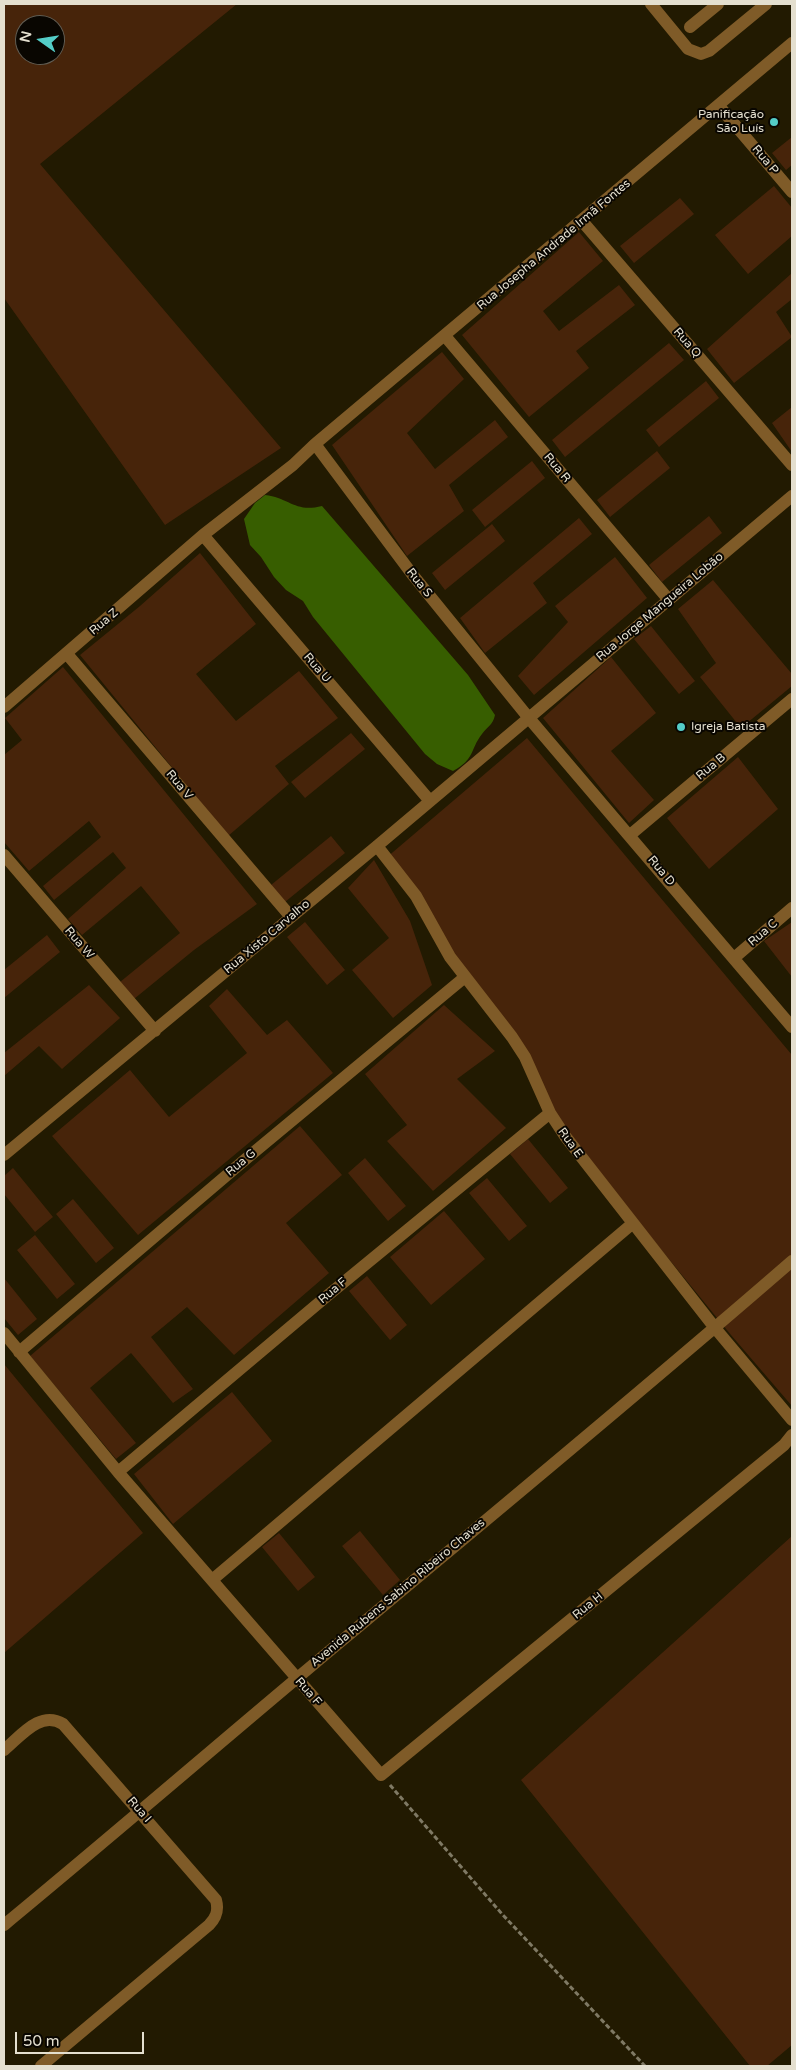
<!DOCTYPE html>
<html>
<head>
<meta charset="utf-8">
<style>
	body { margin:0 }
	#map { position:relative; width:796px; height:2070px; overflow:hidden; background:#221a01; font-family:"Varela Round",sans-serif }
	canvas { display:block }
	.frame { position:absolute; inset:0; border:5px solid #e4dfcf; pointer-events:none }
	.north { position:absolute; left:15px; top:15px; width:50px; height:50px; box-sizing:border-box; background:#090601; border:1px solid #615d53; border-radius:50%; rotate:283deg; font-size:14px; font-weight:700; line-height:20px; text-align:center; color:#e4dfcf }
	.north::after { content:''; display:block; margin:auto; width:18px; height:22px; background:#54cdc7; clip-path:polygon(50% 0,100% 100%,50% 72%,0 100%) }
	.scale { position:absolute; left:15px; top:2032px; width:129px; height:22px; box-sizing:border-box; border:2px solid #e4dfcf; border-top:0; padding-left:6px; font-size:15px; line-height:18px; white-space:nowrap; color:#e4dfcf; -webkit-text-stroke:4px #090601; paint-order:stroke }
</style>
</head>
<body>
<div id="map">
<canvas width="796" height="2070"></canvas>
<div class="frame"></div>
<div class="north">N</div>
<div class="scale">50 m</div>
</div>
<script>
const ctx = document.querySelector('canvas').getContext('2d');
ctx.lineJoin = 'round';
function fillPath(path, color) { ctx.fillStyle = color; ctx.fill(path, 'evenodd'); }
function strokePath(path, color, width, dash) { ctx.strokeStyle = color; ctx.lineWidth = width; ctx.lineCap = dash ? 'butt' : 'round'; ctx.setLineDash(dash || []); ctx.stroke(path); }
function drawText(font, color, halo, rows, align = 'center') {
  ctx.font = font + ' "Varela Round",sans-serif'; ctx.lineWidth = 4; ctx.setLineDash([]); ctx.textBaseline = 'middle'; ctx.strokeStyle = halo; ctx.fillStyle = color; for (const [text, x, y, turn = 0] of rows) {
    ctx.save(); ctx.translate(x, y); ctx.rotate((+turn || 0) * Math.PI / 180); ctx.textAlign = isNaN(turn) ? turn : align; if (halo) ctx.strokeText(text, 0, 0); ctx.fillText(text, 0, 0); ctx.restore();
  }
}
const green = new Path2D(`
	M4,4h233l-197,160 241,284 -116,77 -161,-227zM25,25h30v30h-30z
	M792,137v28l-6,5 -14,-17z
	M774,186l18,22v28l-44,38 -33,-39z
	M680,198l14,16 -60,49 -14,-17z
	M579,232l24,29 -60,50 16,20 60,-46 16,20 -59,46 13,17 -60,49 -67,-82z
	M792,273v26l-16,13 16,25 -58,46 -27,-34z
	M669,343l15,17 -119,97 -13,-17z
	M442,352l22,27 -57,54 28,36 60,-49 13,17 -59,48 15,26 -57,45 -75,-111z
	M706,381l13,17 -60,49 -13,-17z
	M792,407v45l-20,-29z
	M657,451l13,17 -60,49 -13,-17z
	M532,461l13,17 -60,49 -13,-17z
	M709,516l13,17 -60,49 -13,-17z
	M579,518l13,16 -59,49 14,20 -62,50 -25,-35z
	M492,524l13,17 -60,49 -13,-17z
	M200,553l56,71 -60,50 40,47 63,-50 39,47 -63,48 14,18 -61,52 -148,-181 60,-49z
	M615,557l32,41 -113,97 -16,-19 50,-54 -13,-16z
	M713,580l79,94v12l-51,42 -41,-51 16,-14 -38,-54z
	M651,626l44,55 -16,13 -45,-55z
	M611,657l45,56 -45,38 43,49 -25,23 -86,-105z
	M63,667l194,237 -63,46 -60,49 -14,-17 60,-49 -39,-47 -59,49 -14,-16 58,-51 -13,-16 -59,48 -11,-14 58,-49 -12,-16 -60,50 -25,-29v-87l18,-15 -17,-22z
	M351,733l14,16 -60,49 -14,-16z
	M527,738l265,317v351l-61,-71 -171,-209 -35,-69 -139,-199z
	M738,757l40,52 -69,60 -42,-51z
	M331,836l14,17 -60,49 -14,-17z
	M374,860l36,61 22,64 -39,33 -41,-48 37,-32 -41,-50z
	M305,922l40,48 -18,15 -40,-48z
	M792,922v55l-28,-36z
	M47,935l13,17 -56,46v-28z
	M89,985l31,33 -58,51 -23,-23 -35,30v-23z
	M227,989l40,46 20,-15 46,53 -195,162 -86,-99 78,-66 39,47 78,-64 -38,-47z
	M444,1005l51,46 -38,28 49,49 -73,63 -46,-50 20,-16 -42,-51z
	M300,1126l42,49 -56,48 43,50 -95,82 -47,-48 -36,30 42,52 -20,14 -42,-50 -41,35 46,55 -20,16 -86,-103z
	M528,1139l40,49 -18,15 -40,-49z
	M365,1158l41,48 -18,15 -40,-48z
	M13,1168l40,49 -18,15 -31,-38v-18z
	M487,1178l40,48 -18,15 -40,-48z
	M73,1199l41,49 -18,15 -40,-49z
	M444,1211l41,48 -54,46 -41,-48z
	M35,1235l40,49 -18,15 -40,-49z
	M367,1276l40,49 -17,15 -41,-49z
	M4,1278l33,41 -19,16 -14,-17z
	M4,1364l139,169 -139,120z
	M232,1392l40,49 -99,83 -39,-50z
	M360,1531l40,49 -17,15 -41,-49z
	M279,1533l36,44 -17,14 -36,-44z
	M792,1536v509l-25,21h-17l-229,-286z`);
const water = new Path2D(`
	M265,495c25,3 30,18 57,11l146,169 27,40c-2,10 -7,11 -13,19 -13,17 -6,24 -29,37l-16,-7 -12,-10 -112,-137 -10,-16 -17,-11 -12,-13 -13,-20 -11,-12 -6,-26 11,-16z`);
const path = new Path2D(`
	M390,1785l112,129 143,152`);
const minor = new Path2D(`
	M651,4l37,45 13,5 8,-3 57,-47
	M690,27l28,-23
	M719,106l73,86
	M582,221l210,244
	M445,336l224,264
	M315,444l97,130 116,143 264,310
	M203,535l227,266
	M67,654l224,263
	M4,707l199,-172 90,-70 22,-21 477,-401
	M630,835l162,-136
	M377,846l39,50 34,61 62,80 13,20 25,56 15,23 150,192 77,92
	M4,855l151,176
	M734,958l58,-50
	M4,1155l373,-309 415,-350
	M4,1333l114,139 263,303 403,-330 8,-10
	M19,1352l228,-194 218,-181
	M118,1472l209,-176 223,-183
	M212,1580l420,-356
	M4,1750c17,-14 36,-40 59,-26l153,176c3,11 0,18 -7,25l-168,141
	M4,1925c114,-94 227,-192 341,-287 149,-125 300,-249 447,-377`);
const markers = [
	[774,122,5,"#54cdc7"],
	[681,727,5,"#54cdc7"]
];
const poiNames = [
	["Panificação",764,115],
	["São Luís",764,129],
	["Igreja Batista",691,727,"left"]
];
const streetNames = [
	["Rua P",765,160,50],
	["Rua Josepha Andrade Irmã Fontes",554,245,-40],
	["Rua Q",687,343,49],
	["Rua R",557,468,50],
	["Rua S",419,583,51],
	["Rua Jorge Mangueira Lobão",660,607,-40],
	["Rua Z",104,622,-41],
	["Rua U",317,668,49],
	["Rua B",711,767,-40],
	["Rua V",179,785,50],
	["Rua D",661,871,50],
	["Rua C",763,933,-41],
	["Rua Xisto Carvalho",267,937,-40],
	["Rua W",79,943,49],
	["Rua E",570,1143,54],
	["Rua G",241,1163,-40],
	["Rua F",333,1291,-40],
	["Avenida Rubens Sabino Ribeiro Chaves",398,1593,-40],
	["Rua H",588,1606,-39],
	["Rua F",308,1692,49],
	["Rua I",139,1810,49]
];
fillPath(green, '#47240a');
fillPath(water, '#375e00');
strokePath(path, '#7f7964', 3, [5, 2.5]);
strokePath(minor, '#7f5b28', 12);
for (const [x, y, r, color] of markers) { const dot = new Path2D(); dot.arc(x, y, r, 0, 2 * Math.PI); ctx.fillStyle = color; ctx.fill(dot); strokePath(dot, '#090601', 2); }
drawText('12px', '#e4dfcf', '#090601', poiNames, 'right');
drawText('12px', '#e4dfcf', '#090601', streetNames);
</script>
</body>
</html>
